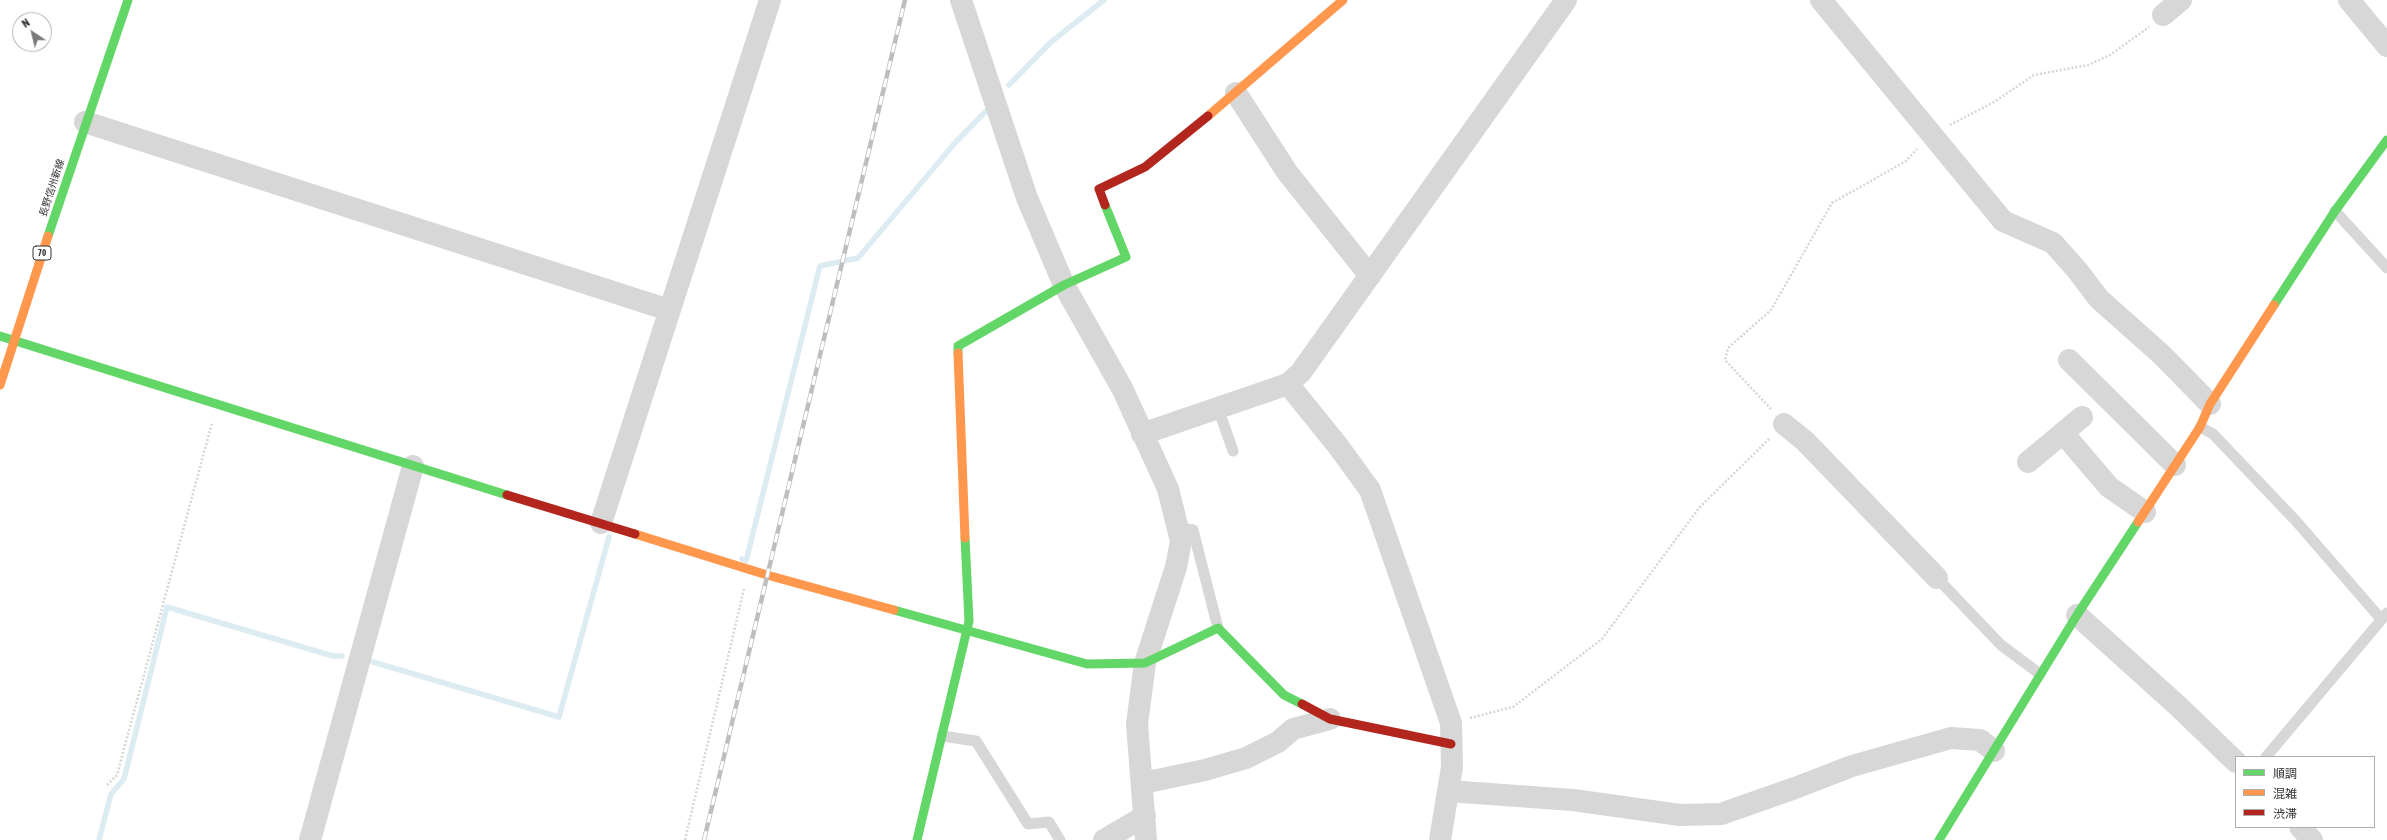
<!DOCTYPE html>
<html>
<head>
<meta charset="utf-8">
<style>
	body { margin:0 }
	#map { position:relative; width:2387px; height:840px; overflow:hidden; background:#fff; font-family:"Asap Condensed","Noto Sans JP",sans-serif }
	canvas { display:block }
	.legend { position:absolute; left:2235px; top:756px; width:140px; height:72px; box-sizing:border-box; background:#fff; border:1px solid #adadad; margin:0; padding:5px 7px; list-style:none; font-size:12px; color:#333 }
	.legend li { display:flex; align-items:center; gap:8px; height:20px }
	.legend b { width:20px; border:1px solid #adadad }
	.north { position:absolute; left:12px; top:12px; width:40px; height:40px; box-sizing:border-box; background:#fff; border:1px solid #adadad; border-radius:50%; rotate:325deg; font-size:11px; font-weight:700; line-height:16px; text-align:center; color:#333 }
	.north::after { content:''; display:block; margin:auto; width:14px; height:18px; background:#7a7a7a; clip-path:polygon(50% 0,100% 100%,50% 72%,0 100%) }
</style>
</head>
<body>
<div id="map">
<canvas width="2387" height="840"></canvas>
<ul class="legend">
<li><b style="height:5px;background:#63d668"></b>順調</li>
<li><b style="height:5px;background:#ff974d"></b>混雑</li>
<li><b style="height:5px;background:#b3261e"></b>渋滞</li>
</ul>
<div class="north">N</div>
</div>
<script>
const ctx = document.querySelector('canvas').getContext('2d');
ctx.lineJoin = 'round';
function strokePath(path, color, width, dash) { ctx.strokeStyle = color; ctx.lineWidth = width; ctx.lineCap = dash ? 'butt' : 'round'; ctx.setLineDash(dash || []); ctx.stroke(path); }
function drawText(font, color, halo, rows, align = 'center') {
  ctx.font = font + ' "Asap Condensed","Noto Sans JP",sans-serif'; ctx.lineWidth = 4; ctx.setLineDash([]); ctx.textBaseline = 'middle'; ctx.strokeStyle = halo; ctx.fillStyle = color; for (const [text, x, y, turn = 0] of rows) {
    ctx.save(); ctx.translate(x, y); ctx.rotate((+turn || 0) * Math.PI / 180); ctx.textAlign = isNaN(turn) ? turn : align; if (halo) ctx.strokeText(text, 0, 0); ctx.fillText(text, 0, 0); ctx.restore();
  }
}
const stream = new Path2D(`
	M1009,85l42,-43 53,-42
	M742,559l4,2 74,-295 38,-8 96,-114 35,-36
	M373,662l186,55 50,-180
	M99,840l12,-46 13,-15 43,-172 166,49h9`);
const path = new Path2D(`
	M1950,125l44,-23 40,-27 54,-10 22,-10 39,-28
	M1771,409l-46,-49 3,-12 43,-38 61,-107 74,-42 11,-12
	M1470,718l43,-11 89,-68 97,-131 71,-70
	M107,785l10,-10 95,-352
	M685,840l59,-251`);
const lane = new Path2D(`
	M2335,211l52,57
	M1218,408l15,43
	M2200,427l13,7 83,87 85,98
	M1177,527l16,3 25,98
	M1937,578l64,67 39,29
	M942,736l34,5 52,83 21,-2 11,18
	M2266,757l121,-144`);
const street = new Path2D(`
	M961,0l66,198 37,87 59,105 45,99 13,52 -5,26 -31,96 -8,61 9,116
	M1821,0l182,221 50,22 24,27 22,29 63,56 48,49
	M2349,0l38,46
	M2163,15l18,-15
	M1236,93l51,79 83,104
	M85,122l584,188
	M2069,360l106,105
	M1288,384l50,62 32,44 81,233 1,44 -12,73
	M1784,424l21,17 132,137
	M2063,433l46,54 36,25
	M1142,434l146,-50 13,-12 265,-372
	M2028,462l54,-45
	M601,523l169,-523
	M2077,615l101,91 58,56
	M1143,783l62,-13 41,-12 32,-16 15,-13 37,-10
	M1448,791l125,9 107,15 41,-1 74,-26 57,-22 99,-28 29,2 14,11
	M2300,827l12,13
	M310,840l103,-374
	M1104,840l41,-24`);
const fast = new Path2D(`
	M48,236l80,-236
	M2274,305l61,-94 52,-71
	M0,336l507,159
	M958,353v-7l106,-61 62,-28 -21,-52
	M894,610l193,54 58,-1 73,-35 66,67 18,9
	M917,840l52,-219 -4,-83
	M1939,840l138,-225 61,-93`);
const slow = new Path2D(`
	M1208,116l135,-116
	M958,353l7,185
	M0,385l48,-149
	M2138,522l62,-95 10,-23 64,-99
	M635,534l132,41 127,35`);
const jam = new Path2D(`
	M1105,205l-6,-16 46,-22 63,-51
	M507,495l128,39
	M1302,704l28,15 121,25`);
const rail = new Path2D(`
	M704,840l201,-840`);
const shields = [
	[42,253,18]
];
const shieldNames = [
	["70",42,253]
];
const streetNames = [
	["長野信州新線",52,188,-72]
];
strokePath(stream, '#ddebf3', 5.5);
strokePath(path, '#d6d6d6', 2.5, [2, 2]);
strokePath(lane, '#d7d7d7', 11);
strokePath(street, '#d7d7d7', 22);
strokePath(fast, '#63d668', 9);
strokePath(slow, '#ff974d', 9);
strokePath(jam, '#b3261e', 9);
strokePath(rail, '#bebebe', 4.5);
strokePath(rail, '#fff', 3, [9]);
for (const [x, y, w] of shields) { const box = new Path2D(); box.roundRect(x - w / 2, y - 7, w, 14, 3); ctx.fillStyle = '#fff'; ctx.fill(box); strokePath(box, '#333', 1); }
drawText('bold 9px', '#333', null, shieldNames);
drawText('10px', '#333', '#fff', streetNames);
</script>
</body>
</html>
